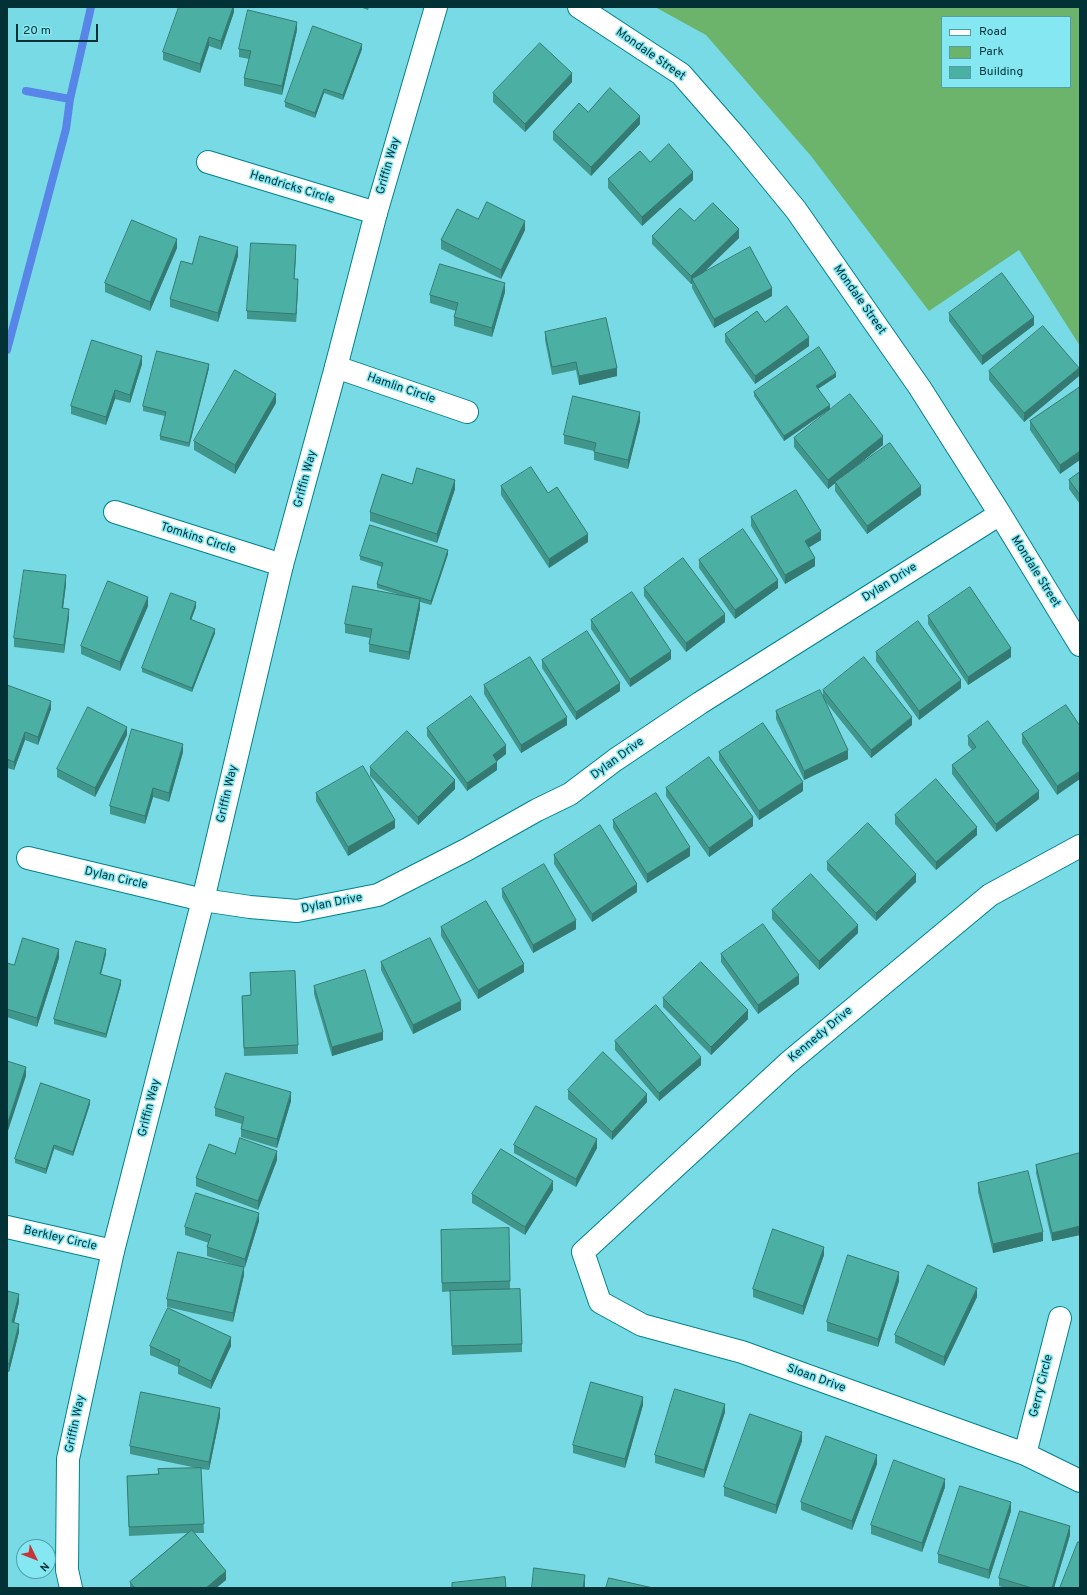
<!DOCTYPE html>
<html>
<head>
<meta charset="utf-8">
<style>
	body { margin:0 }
	#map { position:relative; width:1087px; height:1595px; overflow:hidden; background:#77dae4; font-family:Overpass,sans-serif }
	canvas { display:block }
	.frame { position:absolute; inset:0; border:8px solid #033236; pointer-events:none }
	.legend { position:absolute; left:941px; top:16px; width:130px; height:72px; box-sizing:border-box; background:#84e7f1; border:1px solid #509fa6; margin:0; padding:5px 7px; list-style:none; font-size:12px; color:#033236 }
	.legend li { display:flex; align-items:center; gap:8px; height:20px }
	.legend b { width:20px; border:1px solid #509fa6 }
	.north { position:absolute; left:16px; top:1539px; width:40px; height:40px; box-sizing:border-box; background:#84e7f1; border:1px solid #509fa6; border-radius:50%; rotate:133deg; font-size:11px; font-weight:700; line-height:16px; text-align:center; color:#033236 }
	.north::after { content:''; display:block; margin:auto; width:14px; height:18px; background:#c53639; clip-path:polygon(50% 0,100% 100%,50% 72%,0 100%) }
	.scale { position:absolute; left:16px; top:24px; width:82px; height:18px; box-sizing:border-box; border:2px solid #033236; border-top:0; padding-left:5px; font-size:12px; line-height:14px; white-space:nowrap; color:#033236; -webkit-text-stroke:3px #84e7f1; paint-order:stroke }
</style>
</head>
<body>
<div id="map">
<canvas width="1087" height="1595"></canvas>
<div class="frame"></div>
<ul class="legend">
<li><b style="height:5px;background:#fff"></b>Road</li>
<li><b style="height:11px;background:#6cb36c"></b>Park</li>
<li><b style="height:11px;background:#4cafa3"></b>Building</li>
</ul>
<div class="north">N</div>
<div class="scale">20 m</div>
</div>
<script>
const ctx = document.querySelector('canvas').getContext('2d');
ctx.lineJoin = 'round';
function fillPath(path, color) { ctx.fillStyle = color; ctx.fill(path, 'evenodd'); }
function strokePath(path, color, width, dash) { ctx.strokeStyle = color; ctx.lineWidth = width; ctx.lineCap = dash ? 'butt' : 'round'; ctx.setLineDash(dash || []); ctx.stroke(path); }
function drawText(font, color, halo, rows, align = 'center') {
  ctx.font = font + ' Overpass,sans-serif'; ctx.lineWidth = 3; ctx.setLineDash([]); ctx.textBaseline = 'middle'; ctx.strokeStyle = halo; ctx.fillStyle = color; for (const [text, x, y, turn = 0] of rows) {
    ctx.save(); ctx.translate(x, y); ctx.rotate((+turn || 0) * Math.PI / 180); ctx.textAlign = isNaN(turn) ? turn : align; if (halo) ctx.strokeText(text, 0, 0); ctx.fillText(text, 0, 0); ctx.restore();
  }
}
const green = new Path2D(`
	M655,7h425v339l-61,-96 -90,61 -118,-155 -105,-121zM942,17h128v70h-128z`);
const stream = new Path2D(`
	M70,99l21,-92
	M7,350l59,-221 4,-30 -44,-8`);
const street = new Path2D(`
	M579,7l102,67 56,64 59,72 124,178 80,126 80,131
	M208,162l168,51
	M336,367l131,45
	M115,512l167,53
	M1080,846l-90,49 -202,168 -205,189 17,50 42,23 100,27 283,102 55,27
	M28,858l175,42 47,7 47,4 81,-16 88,-45 71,-40 33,-16 45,-34 85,-57 300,-189
	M7,1227l106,24
	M1025,1454l35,-136`);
const secondary = new Path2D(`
	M71,1588l-4,-18 1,-111 45,-208 90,-351 79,-335 54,-198 40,-154 60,-206`);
const wall = new Path2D(`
	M234,7v5l-13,38 -12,-4 -9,27 -37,-13v-8z
	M360,7h9l-1,3z
	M297,30l-15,65 -38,-9v-8l5,-19 -10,-2v-8z
	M362,49l-19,51 -19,-7 -9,25 -30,-11v-5z
	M572,82l-47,50 -32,-30v-9z
	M588,112l52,12 -49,52 -38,-36v-8z
	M608,179l85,1 -51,46 -34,-38z
	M478,219l47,11 -24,49 -60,-30v-9z
	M694,221l45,17 -37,35 70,23 -58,32 -22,-40v-4h-1l-39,-40v-8z
	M177,248l-27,63 -45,-19v-9z
	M296,254l-2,25 4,9 -2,34 -49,-3v-8z
	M238,256l-20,66 -48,-15v-8z
	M505,292l-13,45 -38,-11v-9l2,-6 -26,-8v-8z
	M949,313l85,12 -52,40 -33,-44z
	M765,322l44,24 -54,38 -30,-42v-8z
	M545,332l72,44 -38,9 -3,-15 -24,5 -7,-35z
	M142,364l-12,39 -15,-4 -9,26 -35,-11v-8z
	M209,368l-20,79 -29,-7v-4l5,-20 -22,-5v-5z
	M989,371l90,5 -55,46 -35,-42z
	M836,377l-18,12 12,20 -46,32 -30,-45v-4z
	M1080,387l-20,87 -30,-44v-9z
	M276,403l-41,71 -41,-24v-9z
	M640,421l-12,48 -34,-9v-9l-30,-7v-9z
	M794,438l89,7 -40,31 78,19 -54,39 -32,-43v-8l-7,6 -34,-42z
	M1080,472v32l-11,-15v-9z
	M412,484l43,5 -18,54 -67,-22v-9z
	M501,486l47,7 40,49 -39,26 -48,-73z
	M751,517l70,23 -12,7 6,19 -30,18 -34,-58z
	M448,554l-17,51 -11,-3v6l-11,52 -40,-8v-8l1,-6 -25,-5v-9l55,-29 -23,-7v-4l5,-17 -22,-7v-4z
	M699,560l79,28 -43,31 -36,-51z
	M66,584l-3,24 6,9 -5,36 -50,-6v-9z
	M644,588l81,34 -39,30 -42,-56z
	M148,606l-28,65 -39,-17v-8z
	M196,607l-5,13 24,13 -23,59 -50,-20v-4z
	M928,616l83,41 -43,28 -40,-61z
	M591,620l80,39 -41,28 -39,-58z
	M876,652l85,36 -42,32 -43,-59z
	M542,660l78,31 -44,29 -34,-52z
	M7,685l44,24 -13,36 -13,-5 -11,30 -7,-2z
	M484,685l83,40 -46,28 -37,-59z
	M823,690l89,35 -41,33 -46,-57 23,58 -44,21 -28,-61v-8l47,-14z
	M1080,726l-23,69 -35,-52v-9z
	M427,728l79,26 -9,7v9l-30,21 -40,-55z
	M127,735l-32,62 -38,-20v-8z
	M968,736l71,63 -43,33 -44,-58v-9l20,-15 -4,-5z
	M183,752l-14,50 -16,-5 -8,27 -35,-10v-8z
	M719,752l84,39 -44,29 -40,-60z
	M370,767l85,22 -37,36 -48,-49z
	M666,788l87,38 -44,31 -43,-61z
	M316,793l79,35 -47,28 -32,-55z
	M895,815l82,20 -41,35 -41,-46z
	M613,820l77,36 -43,27 -34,-55z
	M554,855l83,37 -45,30 -38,-58z
	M827,862l89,20 -40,39 -49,-51z
	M502,889l74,40 -43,24 -31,-56z
	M772,910l86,23 -39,37 -47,-51z
	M441,927l83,45 -46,27 -37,-63z
	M106,954l-5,20 20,10 -15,54 -52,-14v-5z
	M721,954l78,30 -41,30 -37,-52z
	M59,958l-22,69 -30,-10v-54l7,2z
	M381,962l80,48 -48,24 -32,-64z
	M250,973l48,72v9l-54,2 -2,-60 9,-1z
	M314,986l69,54 -51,16 -18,-62z
	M663,998l85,21 -37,36 -48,-48z
	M615,1041l86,24 -42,36 -44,-51z
	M568,1090l79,12 -35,38 -44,-41z
	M291,1101l-14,47 -36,-11v-8l1,-5 -27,-8v-8z
	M90,1104l-17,52 -19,-7 -8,25 -31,-11v-4z
	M514,1145l83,3 -21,39 -62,-34z
	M1080,1153v82l-28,6 -16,-68v-8z
	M235,1154l42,6 -19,50 -62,-24v-8z
	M978,1183l65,58 -50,12 -15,-61z
	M553,1190l-28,45 -53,-32v-9z
	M259,1221l-14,46h-1v8l-11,47 -66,-15v-8l72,-33 -32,-10v-9l2,-4 -24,-8v-8z
	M441,1238l69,43v8l12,55v8l-70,3 -2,-64h4l-12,1z
	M824,1255l-21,60 -50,-18v-8z
	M899,1281l-21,66 -51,-16v-9z
	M7,1291l12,11 -5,21 5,9 -10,40h-2z
	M977,1297l-33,69 -49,-23v-8z
	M150,1346h81l-20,43 -33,-15v-7l-28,-12z
	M643,1405l-18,63 -52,-15v-8z
	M725,1412l-21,66 -49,-15v-8z
	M220,1416l-11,54 -8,-1 3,64h-10l32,47 -10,8h-86v-6l57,-49 -58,3 -2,-60 31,-2v-5l39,-1 -67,-14v-8z
	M802,1441l-26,73 -52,-18v-9z
	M877,1464l-25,66 -51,-20v-8z
	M945,1487l-23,65 -51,-18v-9z
	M1011,1511l-22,68 -51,-16v-9z
	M1070,1535l-16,53h-49l-6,-2v-8z`);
const shadedWall = new Path2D(`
	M233,7h1v5l-13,38v-9z
	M297,22v8l-15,65v-9z
	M209,37v9l-9,27v-9z
	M362,44v5l-19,51v-5z
	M572,73v9l-47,50v-8z
	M324,89v4l-9,25v-5z
	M640,116v8l-49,52v-9z
	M693,172v8l-51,46v-9z
	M525,221v9l-24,49v-9z
	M739,229v9l-45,44 -2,-3v5h-1v-8z
	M177,239v9l-27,63v-9z
	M296,245v9l-2,33v-8z
	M238,247v9l-20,66v-9z
	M298,279v9l-2,34v-8z
	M505,283v9l-13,45v-9z
	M772,288v8l-58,32v-9z
	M1034,317v8l-52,40v-9z
	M809,337v9l-54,38v-8z
	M142,356v8l-12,39v-8z
	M209,364v4l-20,79v-4z
	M617,368v8l-38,9v-9z
	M1079,368v8l-55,46v-9z
	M836,373v4l-20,13v-4z
	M115,390v9l-9,26v-8z
	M276,394v9l-41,71v-9z
	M830,405v4l-46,32v-5z
	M640,412v9l-12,48v-9z
	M883,436v9l-55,44v-9z
	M1080,451v9l-20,14v-9z
	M455,480v9l-18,54v-9z
	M921,486v9l-54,39v-8z
	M821,531v9l-16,10v-9z
	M588,534v8l-39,26v-9z
	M448,550v4l-17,51v-4z
	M815,558v8l-30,18v-9z
	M66,575v9l-4,32v-8z
	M778,580v8l-43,31v-9z
	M148,597v9l-28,65v-9z
	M420,599v9l-11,52v-8z
	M196,602v5l-6,16v-4z
	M69,609v8l-5,36v-8z
	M725,614v8l-39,30v-9z
	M215,629v4l-23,59v-4z
	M1011,648v9l-43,28v-8z
	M671,651v8l-41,28v-8z
	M961,680v8l-42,32v-9z
	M620,683v8l-44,29v-8z
	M51,701v8l-13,36v-8z
	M567,717v8l-46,28v-8z
	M912,717v8l-41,33v-8z
	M127,727v8l-32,62v-9z
	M25,732v8l-11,30v-8z
	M183,744v8l-14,50v-9z
	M506,745v9l-13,10v-9z
	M848,750v9l-44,21v-9z
	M497,762v8l-30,21v-8z
	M1080,771v8l-23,16v-9z
	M455,780v9l-37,36v-8z
	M803,782v9l-44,29v-9z
	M153,788v9l-8,27v-8z
	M1039,791v8l-43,33v-8z
	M753,817v9l-44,31v-9z
	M395,820v8l-47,28v-9z
	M977,827v8l-41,35v-8z
	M690,847v9l-43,27v-9z
	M916,874v8l-40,39v-8z
	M637,884v8l-45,30v-8z
	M576,920v9l-43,24v-8z
	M858,925v8l-39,37v-9z
	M59,949v9l-22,69v-9z
	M106,949v5l-6,24v-4z
	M524,964v8l-46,27v-9z
	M799,975v9l-41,30v-9z
	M121,980v4l-15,54v-4z
	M461,1001v9l-48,24v-9z
	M748,1010v9l-37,36v-8z
	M383,1032v8l-51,16v-9z
	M701,1057v8l-42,36v-8z
	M26,1067v9l-19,58v-9z
	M291,1092v9l-14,47v-9z
	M647,1094v8l-35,38v-8z
	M90,1100v4l-17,52v-4z
	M597,1139v9l-21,39v-8z
	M54,1145v4l-8,25v-5z
	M277,1151v9l-19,50v-9z
	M553,1181v9l-28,45v-8z
	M259,1213v8l-14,46v-8z
	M1080,1226v9l-28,6v-8z
	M1043,1232v9l-50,12v-9z
	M824,1247v8l-21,60v-9z
	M244,1267v8l-11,47v-9z
	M899,1272v9l-21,66v-8z
	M977,1288v9l-33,69v-9z
	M19,1294v8l-7,29v-9z
	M19,1324v8l-10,40v-8z
	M231,1337v9l-20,43v-8z
	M643,1397v8l-18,63v-9z
	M725,1404v8l-21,66v-8z
	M220,1408v8l-11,54v-8z
	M802,1432v9l-26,73v-9z
	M877,1455v9l-25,66v-9z
	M945,1479v8l-23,65v-9z
	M1011,1502v9l-22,68v-9z
	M1070,1526v9l-16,53h-2z
	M226,1571v9l-10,8h-10z
	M585,1575v13h-2z`);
const building = new Path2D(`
	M179,7h54l-12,34 -12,-4 -9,27 -37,-12z
	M248,10l49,12 -15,64 -38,-8 7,-27 -12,-2z
	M313,26l49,18 -19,51 -19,-6 -9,24 -30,-11z
	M540,43l32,30 -47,51 -32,-31z
	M610,88l30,28 -49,51 -38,-35 26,-29 9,9z
	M669,144l24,28 -51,45 -34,-38 32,-28 10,11z
	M487,202l38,19 -24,49 -60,-30 16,-31 21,10z
	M713,203l26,26 -48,47 -39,-40 28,-28 14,13z
	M132,220l45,19 -27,63 -45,-19z
	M200,236l38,11 -20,66 -48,-14 11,-38 11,3z
	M251,243l45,2 -2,34h4l-2,35 -49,-3z
	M750,247l22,41 -58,31 -22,-40z
	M440,264l65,19 -13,45 -38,-11 4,-14 -28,-8z
	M1002,273l32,44 -52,39 -33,-43z
	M787,306l22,31 -54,39 -30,-42 32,-23 8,11z
	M606,318l11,50 -38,8 -3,-14 -24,5 -7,-35z
	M1043,326l36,42 -55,45 -35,-42z
	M92,340l50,16 -12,39 -15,-5 -9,27 -35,-11z
	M819,347l17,26 -20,13 14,19 -46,31 -30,-44z
	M157,351l52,13 -20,79 -29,-7 6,-24 -23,-6z
	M235,370l41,24 -41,71 -41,-24z
	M1080,387v64l-20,14 -30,-44z
	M850,394l33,42 -55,44 -34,-42z
	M573,396l67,16 -12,48 -34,-8 2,-9 -32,-8z
	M890,443l31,43 -54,40 -32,-44z
	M531,467l17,26 9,-6 31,47 -39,25 -48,-73z
	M417,468l38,12 -18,54 -67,-22 12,-38 30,10z
	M1080,472v23l-11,-15z
	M796,490l25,41 -16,10 10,17 -30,17 -34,-58z
	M370,525l78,25 -17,51 -54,-17 6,-21 -23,-7z
	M743,529l35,51 -43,30 -36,-50z
	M683,558l42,56 -39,29 -42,-55z
	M24,570l42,5 -4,33 7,1 -5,36 -50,-7z
	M108,581l40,16 -28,65 -39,-16z
	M353,586l67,13 -11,53 -40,-8 3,-15 -27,-5z
	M970,587l41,61 -43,29 -40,-61z
	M632,592l39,59 -41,28 -39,-59z
	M171,593l25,9 -6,17 25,10 -23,59 -50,-20z
	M918,621l43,59 -42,31 -43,-59z
	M587,631l33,52 -44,29 -34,-52z
	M530,657l37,60 -46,28 -37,-60z
	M864,657l48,60 -41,33 -48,-60z
	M7,685l44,16 -13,36 -13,-5 -11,30 -7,-3z
	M820,690l28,60 -44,21 -28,-60z
	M471,696l35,49 -13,10 4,7 -30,21 -40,-55z
	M1066,705l14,21v45l-23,15 -35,-52z
	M88,707l39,20 -32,61 -38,-19z
	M988,721l51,70 -43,33 -44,-59 24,-18 -8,-11z
	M763,723l40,59 -44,29 -40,-59z
	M132,729l51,15 -14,49 -16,-5 -8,28 -35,-10z
	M407,731l48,49 -37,37 -48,-50z
	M709,757l44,60 -44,31 -43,-60z
	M363,766l32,54 -47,27 -32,-54z
	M936,779l41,48 -41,35 -41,-47z
	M656,793l34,54 -43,27 -34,-54z
	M868,823l48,51 -40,39 -49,-51z
	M600,825l37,59 -45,30 -38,-59z
	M544,864l32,56 -43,25 -31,-56z
	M811,874l47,51 -39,36 -47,-51z
	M486,901l38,63 -46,26 -37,-63z
	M763,924l36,51 -41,30 -37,-51z
	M23,938l36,11 -22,69 -30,-9v-46l7,2z
	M430,938l31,63 -48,24 -32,-63z
	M76,941l30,8 -6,25 21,6 -15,54 -52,-15z
	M701,962l47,48 -37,37 -48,-49z
	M365,970l18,62 -51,15 -18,-61z
	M295,971l3,74 -54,3 -2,-52 9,-1 -1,-22z
	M656,1005l45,52 -42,36 -44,-52z
	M603,1052l44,42 -35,38 -44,-42z
	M7,1061l19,6 -19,58z
	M226,1073l65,19 -14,47 -36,-10 3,-12 -29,-9z
	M41,1083l49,17 -17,52 -19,-7 -8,24 -31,-10z
	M536,1106l61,33 -21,40 -62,-34z
	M240,1138l37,13 -19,50 -62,-23 13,-34 26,10z
	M501,1149l52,32 -28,46 -53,-33z
	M1080,1153v73l-28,7 -16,-68z
	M1028,1171l15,61 -50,12 -15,-61z
	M196,1193l63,20 -14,46 -38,-12 4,-12 -26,-8z
	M509,1228l1,53 -68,2 -1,-53z
	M773,1229l51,18 -21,59 -50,-17z
	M178,1252l66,15 -11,46 -66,-14z
	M848,1255l51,17 -21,67 -51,-17z
	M928,1265l49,23 -33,69 -49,-22z
	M520,1289l2,55 -70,2 -2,-55z
	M7,1291l12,3 -7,28 7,2 -10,40 -2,-1z
	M168,1308l63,29 -20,44 -33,-16 2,-5 -30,-14z
	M591,1382l52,15 -18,62 -52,-14z
	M675,1389l50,15 -21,66 -49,-15z
	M141,1392l79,16 -11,54 -79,-16z
	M750,1414l52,18 -26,73 -52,-18z
	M826,1436l51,19 -25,66 -51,-19z
	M894,1460l51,19 -23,64 -51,-18z
	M201,1468l3,56 -75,3 -2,-51 32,-2 -1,-5z
	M960,1486l51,16 -22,68 -51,-16z
	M1020,1511l50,15 -18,62h-20l-33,-10z
	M192,1530l34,41 -20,17h-71l-5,-6z
	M1078,1542h2v46h-20z
	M534,1568l51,7 -2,13h-51z
	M505,1577l1,11h-54v-5z
	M609,1578l44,10h-47z`);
const streetNames = [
	["Mondale Street",650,55,35],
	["Griffin Way",389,166,-74],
	["Hendricks Circle",292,188,17],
	["Mondale Street",859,300,55],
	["Hamlin Circle",401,389,19],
	["Griffin Way",306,479,-75],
	["Tomkins Circle",198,539,18],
	["Mondale Street",1035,572,58],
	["Dylan Drive",890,583,-32],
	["Dylan Drive",618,759,-36],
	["Griffin Way",228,794,-77],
	["Dylan Circle",116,879,13],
	["Dylan Drive",332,904,-11],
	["Kennedy Drive",821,1035,-40],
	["Griffin Way",150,1108,-76],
	["Berkley Circle",60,1239,13],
	["Sloan Drive",816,1379,20],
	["Gerry Circle",1042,1386,-76],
	["Griffin Way",76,1424,-78]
];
fillPath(green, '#6cb36c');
strokePath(stream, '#5885e8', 8);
strokePath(street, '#02828c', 24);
strokePath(secondary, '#02828c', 24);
strokePath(street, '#fff', 22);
strokePath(secondary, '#fff', 22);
fillPath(wall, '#41968c');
fillPath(shadedWall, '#357a72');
fillPath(building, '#4cafa3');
strokePath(building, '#357a72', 1);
drawText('12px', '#033236', '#84e7f1', streetNames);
</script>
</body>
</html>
